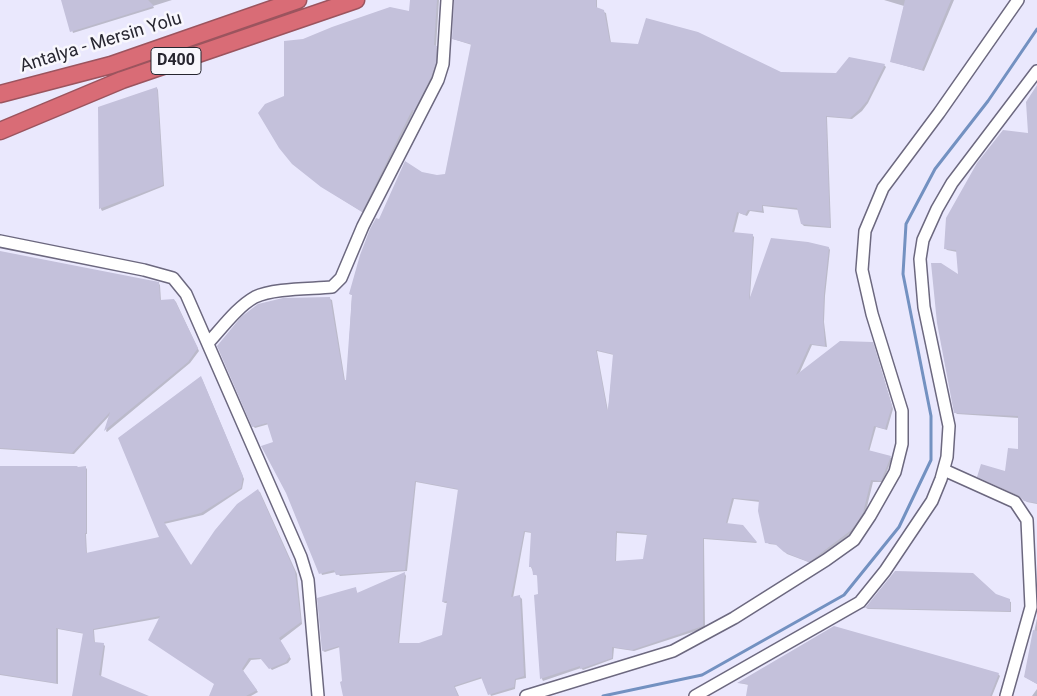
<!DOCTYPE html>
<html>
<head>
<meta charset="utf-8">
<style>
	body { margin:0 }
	canvas { display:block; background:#eae8fd }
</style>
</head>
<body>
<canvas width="1037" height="696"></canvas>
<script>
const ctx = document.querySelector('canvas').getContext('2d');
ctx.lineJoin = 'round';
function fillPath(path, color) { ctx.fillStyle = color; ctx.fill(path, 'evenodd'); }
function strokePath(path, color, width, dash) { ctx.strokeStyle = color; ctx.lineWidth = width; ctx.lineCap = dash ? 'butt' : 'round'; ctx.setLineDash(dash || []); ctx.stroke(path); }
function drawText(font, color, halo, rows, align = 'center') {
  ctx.font = font + ' Roboto,sans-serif'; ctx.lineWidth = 5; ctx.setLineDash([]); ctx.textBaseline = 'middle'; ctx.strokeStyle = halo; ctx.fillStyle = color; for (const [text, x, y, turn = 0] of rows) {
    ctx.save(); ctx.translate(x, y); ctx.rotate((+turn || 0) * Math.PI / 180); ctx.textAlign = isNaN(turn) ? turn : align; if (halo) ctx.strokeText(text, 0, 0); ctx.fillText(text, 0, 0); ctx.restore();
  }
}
const shadow = new Path2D(`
	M62,0h110l-19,6 1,2 -81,25z
	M411,0h28l-3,47 2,2 -1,16 -5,14 -16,33 -2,-1 -50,102 -40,-25 -39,-91 18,-57 107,-27z
	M455,0h142v9l9,4 5,30 169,30 57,1 47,-9 2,2 -18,36 -6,8 -10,8 -25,-2 4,111 -27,-2 -2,-2 -3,-14 -36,-4 1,7 -14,-2 -3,5 -8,-3 -5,20 18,2 2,2 -4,60 79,-49 1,2 -5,46 -1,26 3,25 -15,-2 -13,29 73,-30 2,2 19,63 -6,21 -11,-3 -7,25 23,6 -9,24h-10l-8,33 -8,12 -5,6 -41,30 -24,-9 -9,-9 -9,-1 -2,-2 -7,-40 -26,-3 -7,26 18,4 12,14 -53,-4 1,89 -71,23 -20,-3 -1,11 -30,11 -2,-2 -38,13 -1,-2 -7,-83 5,-1 -2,-19 -4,-2 -3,-7 1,-34 -7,-1 -12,66 7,-1 2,2 4,79 -10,2 -1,9 -24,7 -8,-18 -28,9 4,9h-115l-4,-49 -15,5 -2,-1 32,-63 3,6 47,-20 1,2 -7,69h20l24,-9 5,-33h-3l-2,-1 16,-112 -43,-8 -9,89 -67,5 -4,-4 -14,3 -53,-151 -14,4 -2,-2 77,-127 2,1 13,81h2l5,-86 -2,-1 29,-74 43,-47 15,4 9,-2 26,-130 -19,-6zM597,351l17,4 -6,56zM617,533l31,2 -4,25 -28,2z
	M884,0h70l-30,71 -32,-9 12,-56z
	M157,88l1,2 6,96 -62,25 -1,-2 -2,-101z
	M1037,88v416l-10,-2 -6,-5 -41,-19 26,-6 14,-21 -1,-33 -62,-4 -2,-2 5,-135 -3,-25 -10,-2 -2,-2 84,-113z
	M0,252l158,31 2,2 1,16 13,-1 2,2 23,49 -9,12 -83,69 -1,-1 4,-16 -36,39 -74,-5z
	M202,379l42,100 -2,10 -39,26 -39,9 27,42 67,-75 2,1 37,82 5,50 -22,17 11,18 -3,4 -16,7 -10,-11 -11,1 -8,11 15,21 -7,4h-40l4,-12 -54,-66 -67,12 1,14h8l2,2 -4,31 46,19h-73l11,-62 -27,-5v55l-58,-9v-208h85l2,2v65h-1l1,20 74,-16 -41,-100z
	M995,595l16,7v10l-143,-3 -2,-1z
	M1037,618v66l-12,-7z
	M998,674l2,2 -8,20h-245l2,-11 -10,-2z
	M1037,689v7h-5z`);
const stream = new Path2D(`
	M603,696l99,-21 142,-80 55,-68 32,-67v-44l-28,-142 3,-50 29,-55 53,-68 49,-72`);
const building = new Path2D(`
	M61,0h87l6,6 -84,26z
	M410,0h27l-3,45 3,1 -1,17 -5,14 -17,34 -2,-1 -50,102 -41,-25 -29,-23 -13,-16 -21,-35 7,-9 19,-8v-55l19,-2 29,-12 58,-20 19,4z
	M454,0h142v7l8,3 6,32 28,2 8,-26 52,14 83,40 55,1 13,-16 36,7 -18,37 -7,8 -10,9 -24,-2 4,111 -29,-3 -4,-16 -35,-3v6l-14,-1 -3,5 -8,-3 -5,20 21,2 -4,66 22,-62 37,4 21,5 -5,46 -1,26 2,27 -15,-2 -14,31 44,-34 33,1 19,64 -7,23 -11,-3 -6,24 23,6 -10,25 -10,-1 -8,33 -8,12 -5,6 -41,31 -25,-10 -9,-8 -10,-1 -7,-32 1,-11 -27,-2 -6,25 17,2 14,17 -54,-4v88l-71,24 -20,-3v11l-32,11v-3l-40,13 -6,-84 4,-1 -1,-19h-4l-1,-8h-3l2,-35 -7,-1 -13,66 9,-2 4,81 -9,3 -1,8 -26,8 -7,-18 -27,9 4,10h-115l-3,-14 2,-1 -3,-35 -17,5 -5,-53 39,-11 1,6 48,-21 -7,71h21l23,-8 5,-34 -5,1 16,-113 -43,-8 -10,89 -69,5 -2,-5 -15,4 -33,-81 -25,-47 12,-4 -6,-19 -15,4 -35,-81 24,-29 17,-13 25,-6 47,-1 14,83h2l6,-85 -3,-1 11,-39 10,-26 6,-11 3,1 26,-58 17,11 15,3 8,-1 26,-130 -19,-5zM596,350l17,4 -5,56h-1zM616,531l31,3 -4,25 -28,2z
	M905,0h46l-29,70 -32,-8z
	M1037,85v418l-13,-2 -6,-6 -41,-18 4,-13 24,7 3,-23 10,1v-33l-64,-3 -17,-90 -6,-60h10l17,11 -2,-24 -12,-1 2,-31 31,-55 26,-33 25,3 -2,-31z
	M157,87l6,98 -64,24 -1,-102z
	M0,251l159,31 1,18 14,-1 24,49 -10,14 -84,69 6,-19 -38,41 -72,-5z
	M201,376l42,100 -2,12 -40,25 -37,9 27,43 24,-35 22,-26 21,-15 37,83 6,50 -22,16 11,18 -4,6 -17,7 -9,-11h-11l-7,11 15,21 -11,6h-37l5,-12 -66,-44 12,-24 -67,13 1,13 10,1 -5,32 50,21h-77l11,-63 -27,-5v55l-56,-9v-208h77l1,1 8,-1v67h-1l1,20 73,-16 -41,-99z
	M895,571l78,2 23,21 14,5v12l-145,-3z
	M834,626l165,47 -9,23h-244l2,-12 -11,-1z
	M1033,630l4,1v53l-13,-7z`);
const minor = new Path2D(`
	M0,241l144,29 29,8 13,16 115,263 7,23 10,116
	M208,343c14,-15 29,-36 47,-46 18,-9 57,-8 77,-10l9,-9 22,-52 75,-146 5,-16 4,-64
	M944,470l71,32 12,18 4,87 -25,89
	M526,696l147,-45 61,-33 92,-58 28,-20 16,-24 25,-44 7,-28v-33l-30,-97 -10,-44 3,-39 18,-43 56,-75 79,-113
	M695,696l165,-94 25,-31 47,-70 9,-22 6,-22 2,-31 -25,-119 -4,-48 3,-19 14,-31 15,-26 85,-112`);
const highway = new Path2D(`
	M0,94l111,-29 187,-65
	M0,131l122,-51 234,-80`);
const shields = [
	[176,61,50]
];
const shieldNames = [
	["D400",176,61]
];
const streetNames = [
	["Antalya - Mersin Yolu",101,43,-17]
];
fillPath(shadow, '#0003');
strokePath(stream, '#7391c1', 3);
fillPath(building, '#c4c1db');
strokePath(minor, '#6c687f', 14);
strokePath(highway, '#9b545e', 19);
strokePath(minor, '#fff', 11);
strokePath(highway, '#d96c76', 16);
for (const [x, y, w] of shields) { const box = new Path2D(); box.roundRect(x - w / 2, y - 13.5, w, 27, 4); ctx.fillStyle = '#f8f7fd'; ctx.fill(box); strokePath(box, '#272630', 1); }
drawText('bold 16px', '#272630', null, shieldNames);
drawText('18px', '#272630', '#f8f7fd', streetNames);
</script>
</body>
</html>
